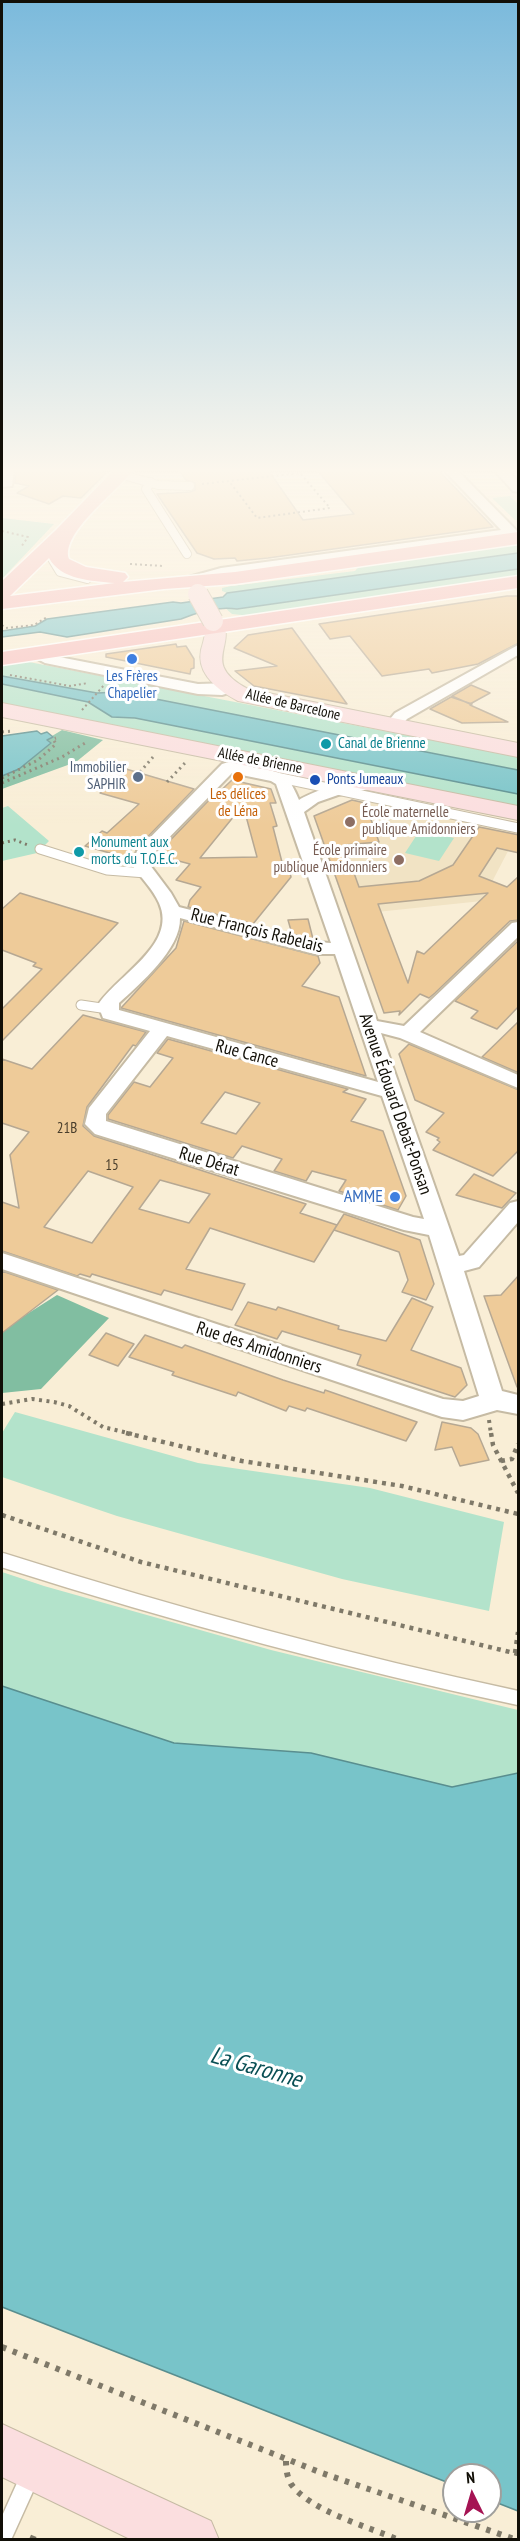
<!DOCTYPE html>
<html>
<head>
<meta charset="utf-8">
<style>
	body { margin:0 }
	#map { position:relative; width:520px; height:2541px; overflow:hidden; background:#f9eed6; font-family:"PT Sans Narrow",sans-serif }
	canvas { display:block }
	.frame { position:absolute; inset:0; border:3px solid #120f07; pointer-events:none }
	.north { position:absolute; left:442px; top:2463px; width:60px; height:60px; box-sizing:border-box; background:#fff; border:2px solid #a09f9c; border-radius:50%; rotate:355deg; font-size:16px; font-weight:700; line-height:24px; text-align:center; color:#120f07 }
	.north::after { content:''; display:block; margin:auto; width:21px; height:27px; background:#a51353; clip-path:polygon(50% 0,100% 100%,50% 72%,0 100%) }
</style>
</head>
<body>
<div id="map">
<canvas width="520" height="2541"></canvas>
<div class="frame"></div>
<div class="north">N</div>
</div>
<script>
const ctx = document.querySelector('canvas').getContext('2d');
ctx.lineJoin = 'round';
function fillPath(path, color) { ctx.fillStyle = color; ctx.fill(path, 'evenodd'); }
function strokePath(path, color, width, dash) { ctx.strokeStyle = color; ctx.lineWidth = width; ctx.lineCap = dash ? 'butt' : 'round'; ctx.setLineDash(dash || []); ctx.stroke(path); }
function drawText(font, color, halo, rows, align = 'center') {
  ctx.font = font + ' "PT Sans Narrow",sans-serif'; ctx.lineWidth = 6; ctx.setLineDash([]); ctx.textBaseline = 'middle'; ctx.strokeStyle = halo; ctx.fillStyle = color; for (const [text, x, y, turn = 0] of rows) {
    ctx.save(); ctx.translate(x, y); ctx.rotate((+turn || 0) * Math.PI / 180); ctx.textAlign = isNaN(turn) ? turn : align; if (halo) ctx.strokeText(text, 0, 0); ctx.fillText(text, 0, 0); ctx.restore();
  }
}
const built = new Path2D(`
	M355,799l163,33 -36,69 -134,14 -34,-99z`);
const green = new Path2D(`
	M510,496l8,8v16h-3l-23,-22z
	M2,518l52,6 -52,55z
	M518,543v10l-291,40 -5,-2v-3l9,-2 124,-15 6,-7z
	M518,569v8l-267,39 -19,-2 -7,-6 13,1z
	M24,661l494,96v13l-398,-78 -23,1 -95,-17v-11z
	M2,684l86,18 24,15 23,1 383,76v14l-516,-104z
	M8,806l41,35 -12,12 -35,8v-53z
	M420,830l34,8 -15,23 -34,-8z
	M15,1412l183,51 172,25 134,34 -15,89 -147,-32 -225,-63 -115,-39v-44z
	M2,1572l42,14 227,64 247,60v63l-66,14 -141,-34 -137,-10 -172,-57z`);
const forest = new Path2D(`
	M62,730l41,10 -27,22 -74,27v-13l17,-7 31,-26 -3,-4z
	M57,1295l52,23 -68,71 -39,4v-63z`);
const water = new Path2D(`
	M518,553v16l-281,40c-18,-3 -39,3 -56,10l-114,18 -27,-5 -38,5v-6l33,-5 12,-7 126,-17 8,1 42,-6 4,-4z
	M2,676l95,17 23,-1 398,78v24l-383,-76 -23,-1 -24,-15 -86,-18z
	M37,731l4,3 6,-2 6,5 -6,3 4,3 -32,26 -17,7v-40z
	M2,1686l172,57 137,10 141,34 66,-14v738l-28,-11v-25h-36v10l-452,-178z`);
const building = new Path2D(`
	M16,470h69l21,3 -25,25 -18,-2 -14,8 -32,-11 12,-7 -14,-3z
	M179,470h89l35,50 51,-6 -37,-44h121l55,57 -225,31 -31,3 -2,-3 -21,1 -17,-6 -40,-59 33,-2 5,-2v-7l-9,-3z
	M507,596h12v47l-41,21 -46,9 -3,-4 -47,7 -32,-40 -20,3 -11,-15z
	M292,628l35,48 20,28 -93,-18 -19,-15 42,-5 -43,-18 14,-13z
	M176,644l1,3 9,-1 8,13v9l-3,1 -1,5 -84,-17v-3z
	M471,685l19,8 -20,11 -18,-8z
	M451,697l21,7 -2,1 38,17 -46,1 -32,-14z
	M126,769l68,20 -58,60 -3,-1 -9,9 -39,-11 17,-15 5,2 32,-29 -39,-11z
	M232,780l39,9 5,14h-6l7,23 -4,1 10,39 5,-1 3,12 -38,47 -65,-17 2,-7 11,-13 -25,-7 14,-16 -34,-9 58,-60h2zM243,805l14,52 -57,1z
	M352,800l13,3 14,39 -35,3 15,42 60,-6 34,-16 26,-38 40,8v18l-22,-5 -18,28 28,11 12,-11v44l-9,1 -75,72 -6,5 -9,-4 -21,21 1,-4 -16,2 -70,-197zM488,893l-64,61 -7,-3 -9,32 -30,-79z
	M20,893l98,30 -116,118v-32l40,-40 -9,-3 3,-3 -34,-13v-41z
	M308,919l5,20 -21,-5 -4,-14z
	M184,921l134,35 2,7 -18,23 37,11 27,79 -245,-68 55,-60z
	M519,940v66l-22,23 -26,-11 7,-7 -23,-10z
	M83,1015l63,17 -10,14 -3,-1 -46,62 -4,19 11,10 212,68 -6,9 37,12 -23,37 -104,-34 -24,41 59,15 -13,26 -68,-20 -3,5 -69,-21 -2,3 -10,-3 -3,2 -75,-25v-49l17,6 -9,-53 19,-23 -27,-9v-64l30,10zM88,1171l45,16 -41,56 -48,-16zM160,1180l50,14 -21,29 -50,-14z
	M519,1021v52l-37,-16z
	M168,1039l180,50 -5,3 23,7 -15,22 32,10 23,65 -8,14 -59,-19 7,-11 -34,-9 -6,10 -32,-10 8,-12 -40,-13 -9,12 -125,-39v-4l26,-33 16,5 23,-29 -16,-5zM225,1092l35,11 -24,31 -35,-11z
	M409,1044l110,46v60l-26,26 -60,-26 7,-8 -3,-2 2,-2 -13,-6 18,-19 -29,-13 -16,-46z
	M474,1174l42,19 -14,15 -46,-13z
	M344,1214l76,26 14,44 -8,16 -24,-8 6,-12 -9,-28 -65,-22z
	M2,1271l56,19 -56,43z
	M519,1275v112h-2l-33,-91 17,-1z
	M412,1298l21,9 -22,43 50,18 6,17 -12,12 -98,-32 4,-10 -79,-24 -5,8 -42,-14 13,-23 28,8 2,-3 61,19 -1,3 48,12z
	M106,1333l28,11 -16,22 -29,-11z
	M145,1335l37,13 3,-3 98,35 41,13 1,-3 92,32 -11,19 -99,-33 -2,3 -16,-5 -3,5 -48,-19 -2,4 -64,-21 2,-3 -45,-15z
	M442,1422l29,6 7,6 11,26 -29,6 -8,-19 -17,3z`);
const pathFar4 = new Path2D(`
	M202,484l98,-11 30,35 -73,10 -28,-37
	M2,531l26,6 -7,10
	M130,564l34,2
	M2,625l4,3 28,-3 13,-8
	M10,675l60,11 18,-3
	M82,710l23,-26`);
const pathFar3 = new Path2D(`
	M2,732l12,-1
	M140,772l13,-15
	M2,778l36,-18 18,-16 -3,-5 3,-1
	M167,782l18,-19
	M2,783l60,-26 23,-14
	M2,843l13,-3 13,5`);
const pathFar2 = new Path2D(`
	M2,1404l30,-5 22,3 15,4 34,21 29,7
	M489,1420l2,14`);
const pathFar1 = new Path2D(`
	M126,1433l116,28 160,25 116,28
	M491,1433l2,12 25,48
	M501,1461l11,-2 6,-15
	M2,1515l139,47 377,92
	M515,1653l3,-21`);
const path = new Path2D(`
	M2,2347l320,126 195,67
	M286,2461c0,8 1,16 5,23 19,27 78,43 108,56
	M32,2540l3,-7`);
const laneFar3 = new Path2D(`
	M120,474l38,11 32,1
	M151,482l-5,7 41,65
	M46,549l14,23 27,7`);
const laneFar2 = new Path2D(`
	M276,777l242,51
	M40,849l67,21 39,3
	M81,1005l27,4`);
const laneFar1 = new Path2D(`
	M2,1560c170,54 342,101 516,138`);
const lane = new Path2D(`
	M2,2538l29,-64`);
const street = new Path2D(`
	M2,470h12l-2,16 -10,1z
	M444,470h13l59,60 2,3 -2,3 -294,40 -32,9 -7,-4 2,-3 36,-10 280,-38z
	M494,470h13l11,11v11l-5,-1z
	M518,645v10l-111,64 -8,9h-12l-2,-3 10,-12z
	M33,649l21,7 144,28 32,-1 8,5 -3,3 -13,4 -24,-1 -153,-31 -19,-10z
	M242,758l6,2 2,3 -2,3c31,7 38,2 51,34 14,-9 72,-30 83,-16l-2,3 -42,8 -20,7 -14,10 73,209 27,5 108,-103 6,-1v15l-98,95 98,43v13l-118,-50 -19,-5 78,223 5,-1 46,-52 8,-2v21l-39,45 -15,4 38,120 16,4v19l-21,-4 -34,10 -21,-3 -440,-148v-16l441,146 20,2 16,-5 -50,-161 -25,-5 -309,-96 -10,-10 4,-16 61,-77 -47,-13 -5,-13c18,-29 80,-60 61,-102 -6,-14 -18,-25 -27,-38l5,-14 85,-87zM232,773l39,8 5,3 55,159 -15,-1 -137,-35 -8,-14 -21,-28 4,-12zM180,918l135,36h20l43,128 -259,-72v-7c21,-19 62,-54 61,-85zM167,1036l215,60 42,123 -11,-2 -307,-96v-7z`);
const secondary = new Path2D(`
	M213,615l7,2c20,28 -22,45 28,72l270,54v14l-280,-56c-19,-10 -42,-27 -37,-51 3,-11 6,-19 2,-29l3,-4z
	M2,703l516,103v14l-516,-103z
	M2,2424l209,97 8,19h-87l-130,-63z`);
const primary = new Path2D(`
	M114,470h19c-15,21 -73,63 -64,89l17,8 39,6 3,4 -5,5 112,-10 283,-40v12l-283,40 -71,5 -162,20v-28l54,-51zM49,558c12,22 43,23 66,25l-105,13z
	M518,576v12l-516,77v-13z`);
const secondaryBridge = new Path2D(`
	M198,594l15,27`);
const markers = [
	[132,659,6,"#3f7fe0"],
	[326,744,6,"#0f9aa8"],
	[138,777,6,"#5c6f8a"],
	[238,777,6,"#e8710a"],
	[315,780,6,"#1a4fb4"],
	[350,822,6,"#8d6e63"],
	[79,852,6,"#0f9aa8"],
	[399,860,6,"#8d6e63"],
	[395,1197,6,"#3f7fe0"]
];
const farShopnames = [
	["Les Frères",132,677],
	["Chapelier",132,694]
];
const farStreetnames = [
	["Allée de Barcelone",293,705,13],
	["Allée de Brienne",260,761,11]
];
const farCulturenames = [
	["Canal de Brienne",338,744],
	["Monument aux",91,843],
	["morts du T.O.E.C.",91,860]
];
const farServicenames = [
	["Immobilier",126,768],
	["SAPHIR",126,785]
];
const farTransitnames = [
	["Ponts Jumeaux",327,780]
];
const farFoodnames = [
	["Les délices",238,795],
	["de Léna",238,812]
];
const farEducationnames = [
	["École maternelle",362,813],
	["publique Amidonniers",362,830],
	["École primaire",387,851,"right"],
	["publique Amidonniers",387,868,"right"]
];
const numberNames = [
	["21B",67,1129],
	["15",112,1166]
];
const streetNames = [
	["Rue François Rabelais",257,931,14],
	["Rue Cance",247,1054,15],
	["Avenue Édouard Debat-Ponsan",395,1104,71],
	["Rue Dérat",209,1162,17],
	["Rue des Amidonniers",259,1348,18]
];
const shopNames = [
	["AMME",383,1197]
];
const nearWaternames = [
	["La Garonne",256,2068,16]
];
fillPath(built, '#f1e3c4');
fillPath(green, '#b3e3cb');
fillPath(forest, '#81bea1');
fillPath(water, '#78c4c9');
strokePath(water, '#598e8f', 1.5);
fillPath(building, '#eecb99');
strokePath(building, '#b6a893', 1.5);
strokePath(laneFar3, '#c6bba4', 10);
strokePath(laneFar2, '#c6bba4', 11);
strokePath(laneFar1, '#c6bba4', 17);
strokePath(lane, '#c6bba4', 21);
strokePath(street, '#c6bba4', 4);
strokePath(secondary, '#c6bba4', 2);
strokePath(primary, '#fff', 3);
strokePath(pathFar4, '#7f7969', 2, [2, 3]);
strokePath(pathFar3, '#7f7969', 3, [2, 4]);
strokePath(pathFar2, '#7f7969', 4, [3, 4.5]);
strokePath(pathFar1, '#7f7969', 4.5, [4, 5]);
strokePath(path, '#7f7969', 6, [4.5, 7]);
strokePath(laneFar3, '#fff', 8);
strokePath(laneFar2, '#fff', 9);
strokePath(laneFar1, '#fff', 14);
strokePath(lane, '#fff', 18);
fillPath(street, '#fff');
fillPath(secondary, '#fbdedf');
fillPath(primary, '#f8bdbe');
strokePath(secondaryBridge, '#c6bba4', 22, []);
strokePath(secondaryBridge, '#fbdedf', 20);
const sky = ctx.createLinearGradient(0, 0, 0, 826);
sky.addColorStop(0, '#7bbadc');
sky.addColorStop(0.57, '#fcf7ed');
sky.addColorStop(1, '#fcf7ed00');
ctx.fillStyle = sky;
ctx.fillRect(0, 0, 520, 826);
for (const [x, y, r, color] of markers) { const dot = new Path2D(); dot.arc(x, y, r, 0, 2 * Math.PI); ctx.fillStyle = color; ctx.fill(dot); strokePath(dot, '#fff', 2); }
drawText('15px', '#366cbe', '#fff', farShopnames);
drawText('15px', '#120f07', '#fff', farStreetnames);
drawText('15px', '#0d838f', '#fff', farCulturenames, 'left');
drawText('15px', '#4e5e75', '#fff', farServicenames, 'right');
drawText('15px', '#164399', '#fff', farTransitnames, 'left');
drawText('15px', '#c56008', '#fff', farFoodnames);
drawText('15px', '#785e54', '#fff', farEducationnames, 'left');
drawText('15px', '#493e2c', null, numberNames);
drawText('18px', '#120f07', '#fff', streetNames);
drawText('18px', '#366cbe', '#fff', shopNames, 'right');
drawText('italic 24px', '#094f54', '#fff', nearWaternames);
</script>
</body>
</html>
